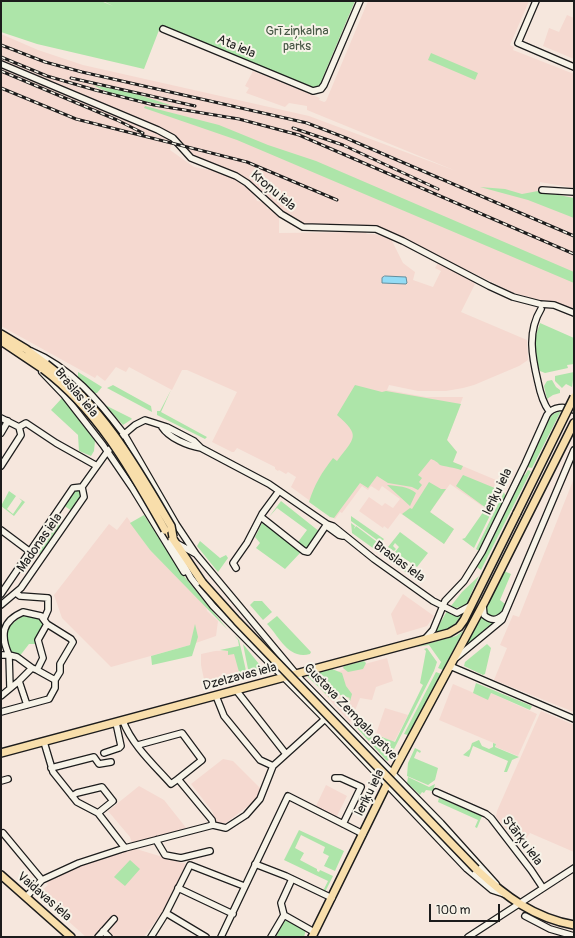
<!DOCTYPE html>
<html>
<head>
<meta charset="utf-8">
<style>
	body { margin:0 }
	#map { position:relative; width:575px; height:938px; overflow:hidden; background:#f6e7dd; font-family:Pangolin,sans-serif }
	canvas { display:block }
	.frame { position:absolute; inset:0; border:2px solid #1c1c1c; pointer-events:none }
	.scale { position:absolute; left:429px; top:904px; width:71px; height:18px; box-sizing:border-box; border:2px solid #1c1c1c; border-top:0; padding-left:5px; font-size:12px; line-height:14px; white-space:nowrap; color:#1c1c1c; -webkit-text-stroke:3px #f7f3e8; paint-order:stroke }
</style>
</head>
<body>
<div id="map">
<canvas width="575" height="938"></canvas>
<div class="frame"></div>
<div class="scale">100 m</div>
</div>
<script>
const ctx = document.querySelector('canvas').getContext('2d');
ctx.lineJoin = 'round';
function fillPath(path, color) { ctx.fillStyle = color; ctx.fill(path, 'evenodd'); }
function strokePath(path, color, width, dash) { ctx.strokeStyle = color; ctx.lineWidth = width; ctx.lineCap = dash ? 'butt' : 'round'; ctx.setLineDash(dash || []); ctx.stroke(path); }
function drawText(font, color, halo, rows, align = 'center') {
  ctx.font = font + ' Pangolin,sans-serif'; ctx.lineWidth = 4; ctx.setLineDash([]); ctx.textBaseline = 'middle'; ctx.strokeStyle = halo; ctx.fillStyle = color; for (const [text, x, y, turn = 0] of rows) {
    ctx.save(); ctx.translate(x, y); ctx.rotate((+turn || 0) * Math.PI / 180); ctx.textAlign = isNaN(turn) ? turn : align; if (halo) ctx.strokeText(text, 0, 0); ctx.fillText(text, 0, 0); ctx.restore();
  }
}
const built = new Path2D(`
	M368,1h161l-19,44 4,2 -1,3 61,24v114l-34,-6v6l6,6 28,4v113l-27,-9 -33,-9 -128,-63 -16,-4 -64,-1 -16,-8 -43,-38 -54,-23 -17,-19 -175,-75v-28l37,16 45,15 226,51 147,55 -149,-61v-4l-18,-3 -4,4 -39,-14 3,-5 -4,-2 8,-15 67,27 -1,2 5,2 2,-1z
	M567,15l7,3v41l-31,-13 6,-18 10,4z
	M1,68l156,65 15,8 -2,9 24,17 21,4 21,8 17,14 4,8 8,1 2,7 3,-1 9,10v15l86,-1 2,2h7l17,5 12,24 12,9 -2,8 20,7 8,-16 -6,-3 3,-5 34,18 3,3 -14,28 66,28 1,20 -9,6 -45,19 -11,3 -17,3h-28l-29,-6 -2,5 39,7h37l-16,43 10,12 -4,10 43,18 -2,7 -12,19 -32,-22 -20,28 24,17 -10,15 -44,-31 -12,16 -4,-3 -1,2 -24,-17 10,-14 13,9 3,-3 8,5 7,-9 -18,-13 -3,5 -8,-5 -3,4 -6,-4 -20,27 -2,-1 -5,7 -44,-32 5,-10 -8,-5 -2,2 -7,-4 -1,1 -3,-2v-2l-38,-19 -3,4h-2l-20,-10 25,-50 -50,-22h-5l-10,20 -43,-23 -3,5 -10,-5 -11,14 -8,-6 -2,3 -94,-52z
	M574,478v234l-80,-32 13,-32 -7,-3 13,-30 6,2z
	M127,517l23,33 56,55 1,6 11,10 -2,15 -26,9 -79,22 -49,-49 -8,-23 55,-71 8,6z
	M403,594l31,22 -7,10 -30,9 -6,-21z
	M235,650l5,26 -14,8 -20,5 -5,-24v-11l14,-3z
	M387,658l6,23 -17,6 -4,13 -12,-2 -10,25 -34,-39 -3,-6z
	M453,684l35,15 3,-6 46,21 -19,42 -22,-9v-3l-57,-24z
	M385,708l23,7 -14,27 -18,-8z
	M541,711l33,14v127l-44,-19 -9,13 -25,-29 1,-6z
	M223,759l10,2 28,28 -2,6 -8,9 -28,21 -7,-3 -4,-11 -21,-27z
	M326,785l21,11 -11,22 -21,-10z
	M139,786l25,14 23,29 -55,14 -2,-6 -22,-26z
	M133,848l53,16 -20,43 -22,30h-58l-48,-43 10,-9 -3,-4 16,-9z`);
const green = new Path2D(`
	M1,1h100l12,5 -10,-5h252l-35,83 38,-83 -37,84 -7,3 -153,-63 -17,44 -107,-25 -36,-12z
	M431,53l47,20 -3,7 -47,-20z
	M93,85l40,8 40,13c-26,-4 -57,-8 -80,-21z
	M145,106l74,19 49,20 48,16 258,111v11l-337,-143 -93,-32z
	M480,187l25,2 17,5 16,-3 36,7v20l-46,-18z
	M540,323l34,15v26l-7,1 1,3 -23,5 -5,-2 -2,-5h-2l-1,-28z
	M78,372l24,15 -5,6h-3l-16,-16z
	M574,372l-2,15 -6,-3 -4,4 -7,-7v-5z
	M552,380l4,7 4,3v3l-7,2 -6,4 -3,-13 3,-5z
	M113,385l38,21 1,6 -45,-24z
	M355,385l27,7 4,-1 75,13 -14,36 10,12 -4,10 10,4 -2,4c-5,-2 -18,-4 -21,-5 -3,-3 -4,-4 -9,-6l-13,16 4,3 -3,4 3,3 -4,5 -6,-3 -24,-4 -11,-7 -9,12 -8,-5 -26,35 -4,-1 -21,-15c5,-17 13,-30 24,-44l4,3c18,-24 24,-25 0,-46z
	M171,390l-10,22 46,25 -2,2 -48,-24v-4h3z
	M62,398l33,43 -1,10 -3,5 -12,-5 -1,-16 -27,-25z
	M105,405l26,13 1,1 -9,6z
	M561,411l-29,57 -5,-1 21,-47 5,-6z
	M528,470l3,1 -50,99 -4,-3 46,-92h2z
	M463,475l39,16 -28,57 -12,-9 3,-1 21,-30 -30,-22z
	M429,482l12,7h5l-16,23 24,17 -10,15 -42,-30 8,-6 2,1z
	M387,485c10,1 21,1 29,8l-6,13z
	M74,490h7l2,6 -11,15 -9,-6z
	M9,491l7,5 -9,13 6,5 9,-13 -3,-3 6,4 -11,14 -13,-10z
	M504,492l2,6 -27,53 -3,-2z
	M281,501l39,31 -13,18 -9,-8 9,-12 -30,-22 -8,9z
	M144,515l36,56 48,59 -78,-80 -20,-27z
	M351,516l33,23 -3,4 -30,-22z
	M54,520l8,6 -19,28 -2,1 -7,-5z
	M262,523h3l36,29 -16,17 -29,-21 4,-5 -5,-6z
	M351,523l4,3 -1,3 2,-3 25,19 -4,6 -25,-18z
	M400,532l28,21 -11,14 -22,-15 4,-5 -4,-4 -2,3 3,3 -2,2 -6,-4z
	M200,541l20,17 6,-3 2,3 -10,14 -21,-26z
	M387,549l29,20 -5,7 -29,-21z
	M504,571l7,3 -11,26 5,4 -4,9 -10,4 -5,-3 -2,-6z
	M479,576l-13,29 -10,3 -5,-2 11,-14z
	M254,601h8l10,11 -9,8 -13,-15z
	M447,611l5,4h9c-6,12 -14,15 -26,17z
	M482,615l15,8 -30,22 -1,-1z
	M22,616l17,2c8,7 1,17 -2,26h-8l-10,13 -10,-5 -2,-3 -1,-17 1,-4z
	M277,616l34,36 -1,2c-22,6 -31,-18 -43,-30z
	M195,624l3,13 -6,19 -40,9 -1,-9 39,-11z
	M463,631l-20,39 -5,-2 3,-6 -12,-17 -13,2 40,-11z
	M234,635l5,5 8,35 -8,3 -3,-1 -1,1 -2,-2 6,-4 -5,-18 -6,1v-4l-8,-1 19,-4 -1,-6z
	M243,644l20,25v2l-14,3z
	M487,644l4,4 -6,26 -2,1 -19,-9 1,-4z
	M427,648l10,14 -3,9 -46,90 -2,-1 -30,-33 39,15 28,-57 -3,-2 6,-32 -2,-2z
	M364,661l2,2 -3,6 -15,3 -5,-4 1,-2z
	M332,669l10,4 4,13 6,8 -3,11 -2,-4 3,-3 -16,-5 -2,7 -25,-24z
	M436,672l5,2 -33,61 -4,-1z
	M476,683l56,23 -2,4 -39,-17 -3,7 -15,-7z
	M479,740l3,6 7,3 4,-2v-4l3,1 -1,3 24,10 -7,3 -5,12h-3l4,-11 -35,-15 -4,11 -6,-2 7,-6 2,-6z
	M415,748l6,3 -1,2 -3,-2 -3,7 24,10 -3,12 -7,5 -21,-9 1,-13z
	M408,777l21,10 6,-3 -2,7 -7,-1 -2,3 -2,-1 -2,3 -13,-12z
	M439,798l43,18 -5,12 -2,-1 3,-7 -40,-18z
	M299,830l45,21 -9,20 -11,-5 5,-10 -6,-3 2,-6 -24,-12 -6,13 9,5 -4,7 17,9v2l2,1 1,-2 13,6 -8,16 -2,-1 5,-10 -44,-21z
	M130,860l10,9 -15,17 -11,-9z
	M284,921h4l18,9 -2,7h-28z`);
const water = new Path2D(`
	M385,276l21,1 1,6 -1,1 -24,-1v-5z`);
const minor = new Path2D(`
	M536,1l-18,42 56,24
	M163,29l150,62 8,-2 3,-4 36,-84
	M1,64l157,66 15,8 18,20 45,18 11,7 34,31 22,13 73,2 27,12 86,45 24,11 27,7 14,1 20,8
	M542,190l32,2
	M541,309c-14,23 -9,48 -3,73 2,10 5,21 11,29
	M31,351c39,16 68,50 93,83l52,90 20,30 106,127 139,142 55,61
	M42,372l22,23 39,50 30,44 51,83
	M1,418l18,9 7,-4 30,20 41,23
	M162,427c7,11 26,19 39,21
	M1,433l7,-12
	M122,436l13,-11 10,-5 22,7 27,14 7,7 68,36 58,40 1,3 11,8 4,1
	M1,466l20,-31 -2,-8
	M82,487l25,-35 9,-9
	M261,517l43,34 4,1 19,-28
	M327,524l6,2 41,33 59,42 24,12 13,-7
	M1,530l28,21
	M171,541l20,37 22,28 112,113 142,150 25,21 12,4
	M178,544l18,10
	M236,568l-3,-5 14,-20 15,-29 17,-23
	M16,593l4,3 28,2v12l-4,9
	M1,594l72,-106 9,-1
	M1,605l20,-17 63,-91 -2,-10
	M483,605l1,10c7,6 13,6 20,-1
	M425,639l8,-9 12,-29 19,-20 18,-29 43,-88 22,-49c6,-9 18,-9 27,-5
	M1,655h8c-9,-20 -7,-34 14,-43l18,4 6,8 24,15 2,3 -13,22v8l-5,8 -18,-10
	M456,658l46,-38 72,-170
	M450,666l124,53
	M10,688l-1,-33 8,2 15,11
	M236,690l50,64
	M1,696l18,-15
	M216,696l8,20 36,44 13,6
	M27,705l-8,-24 13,-13 5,2 6,-12 -5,-18 9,-16
	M1,712l48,-13 6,-11v-8
	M123,721c9,24 31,44 48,63l7,-5 34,41 1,5
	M44,742l9,30 24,30 21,11 27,35
	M138,745l44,-12 20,27 -24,19
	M104,753l15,-5 2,-2 -5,-23
	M51,768l43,-11 5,7 12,-2
	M335,778h6l20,9 -18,37
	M1,781l7,-2
	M436,792l50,22 5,4 40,52 12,18
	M72,796l5,-3 25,-6 11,14 -15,12
	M3,833l39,47
	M156,840l9,15 16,3 29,-7
	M255,864l31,12 46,22
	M292,879l-11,24 3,12 30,17
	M178,888l55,26
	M26,897l16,-17 37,-17 46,-15 88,-23 13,3 20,-13 14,-16 13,-33 52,-47
	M166,913l40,24
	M525,916l25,13 24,7
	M103,931l6,6
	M98,937l16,-18
	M151,937l15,-24 24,-48 54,21
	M221,937l67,-141 75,38
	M271,937l13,-22
	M468,937l106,-69`);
const major = new Path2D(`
	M1,334l25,15 20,15
	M1,341l42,28
	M169,533l33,49
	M1,753l448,-120 10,-6 5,-7 53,-107
	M476,869c29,27 58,49 98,56
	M1,875l70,62
	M312,937l79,-161 94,-175 89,-178`);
const rail = new Path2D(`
	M1,45l44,17 37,10 225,51 39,15 228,98
	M1,57l46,19 48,14 59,15 85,14 60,16 275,119
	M1,71l116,49 26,13
	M71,78l124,28
	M1,88l75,31 171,43 90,38
	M293,128l50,17 95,44`);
const majorBridge = new Path2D(`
	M46,364c57,43 90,102 125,162l2,11
	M43,369c56,42 88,101 122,161
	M517,513l57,-116
	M202,582l35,39 239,248`);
const parkNames = [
	["Grīziņkalna",297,32],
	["parks",297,47]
];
const streetNames = [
	["Ata iela",236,47,23],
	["Kroņu iela",273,191,40],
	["Braslas iela",76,393,50],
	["Ieriķu iela",498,492,-64],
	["Madonas iela",40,543,-55],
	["Braslas iela",399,562,36],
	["Dzelzavas iela",240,677,-15],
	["Gustava Zemgala gatve",350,712,46],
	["Ieriķu iela",370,793,-64],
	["Stārķu iela",522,841,53],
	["Vaidavas iela",44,897,41]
];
fillPath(built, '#f5d9d0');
fillPath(green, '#ade5a9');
fillPath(water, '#93dcf5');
strokePath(water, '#638f9e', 1);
strokePath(minor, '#1c1c1c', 8);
strokePath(major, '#1c1c1c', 10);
strokePath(minor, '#f7f3e8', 5.5);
strokePath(major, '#f8deab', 7);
strokePath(rail, '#1c1c1c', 3);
strokePath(rail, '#f7f3e8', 1.5, [4.5]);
strokePath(majorBridge, '#1c1c1c', 10, []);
strokePath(majorBridge, '#f8deab', 7);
drawText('13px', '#485846', '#f7f3e8', parkNames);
drawText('13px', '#1c1c1c', '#f7f3e8', streetNames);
</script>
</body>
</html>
